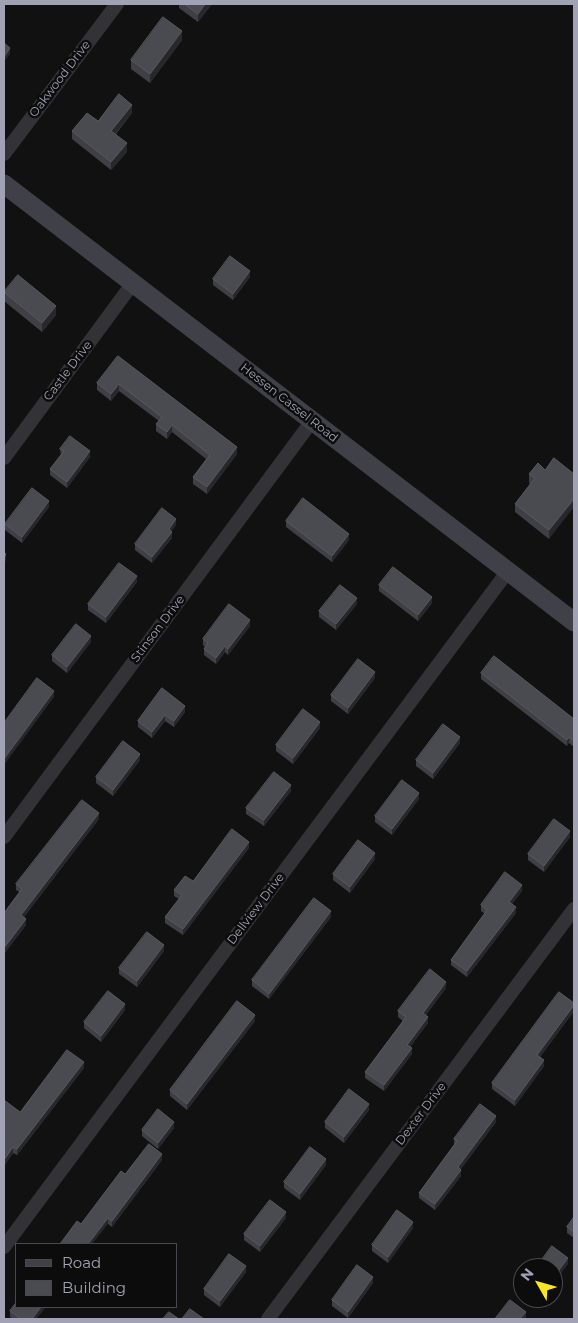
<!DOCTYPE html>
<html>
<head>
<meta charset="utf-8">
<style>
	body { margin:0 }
	#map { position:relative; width:578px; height:1323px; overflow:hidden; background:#111112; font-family:Montserrat,sans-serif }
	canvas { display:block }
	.frame { position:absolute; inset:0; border:5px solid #a1a2b4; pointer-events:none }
	.legend { position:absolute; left:15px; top:1243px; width:162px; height:65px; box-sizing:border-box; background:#0c0c0d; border:1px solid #484850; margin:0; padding:6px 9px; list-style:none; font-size:15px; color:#a1a2b4 }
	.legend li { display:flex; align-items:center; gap:10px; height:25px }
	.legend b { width:25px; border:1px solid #484850 }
	.north { position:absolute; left:513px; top:1258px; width:50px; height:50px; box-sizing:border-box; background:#0c0c0d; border:1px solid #484850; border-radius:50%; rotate:308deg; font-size:14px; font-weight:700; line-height:20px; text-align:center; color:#a1a2b4 }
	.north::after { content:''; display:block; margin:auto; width:18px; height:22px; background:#fae621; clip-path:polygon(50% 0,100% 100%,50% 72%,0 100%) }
</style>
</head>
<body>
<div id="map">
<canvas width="578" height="1323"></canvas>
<div class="frame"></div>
<ul class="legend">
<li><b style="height:6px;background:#404048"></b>Road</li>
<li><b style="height:14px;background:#4a4a51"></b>Building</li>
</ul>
<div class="north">N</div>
</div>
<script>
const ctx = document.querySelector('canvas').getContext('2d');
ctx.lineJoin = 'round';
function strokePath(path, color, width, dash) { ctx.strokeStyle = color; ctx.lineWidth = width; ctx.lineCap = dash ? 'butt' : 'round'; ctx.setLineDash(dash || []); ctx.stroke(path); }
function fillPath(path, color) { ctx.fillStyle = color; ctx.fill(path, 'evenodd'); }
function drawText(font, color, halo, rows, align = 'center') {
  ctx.font = font + ' Montserrat,sans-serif'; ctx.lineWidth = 5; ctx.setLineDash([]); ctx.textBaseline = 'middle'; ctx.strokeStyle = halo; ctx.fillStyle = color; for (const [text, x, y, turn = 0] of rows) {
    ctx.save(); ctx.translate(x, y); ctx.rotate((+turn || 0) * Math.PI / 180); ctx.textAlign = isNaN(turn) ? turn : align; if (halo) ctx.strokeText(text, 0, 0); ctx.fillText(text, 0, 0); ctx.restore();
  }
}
const street = new Path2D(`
	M4,154l113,-150
	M4,458l129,-175
	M4,837l308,-416
	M4,1247l504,-676
	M268,1319l306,-410`);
const secondary = new Path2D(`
	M4,184l570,438`);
const wall = new Path2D(`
	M179,4h33l-14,18 -19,-14z
	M182,40l-32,43 -19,-14v-9z
	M132,113l-16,21 11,18 -16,18 -39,-31v-8l26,-10z
	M250,277l-17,23 -20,-15v-6z
	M4,292l52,23 -14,17 -38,-31z
	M118,356l119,98 -30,40 -14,-10v-7l13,-18 -34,-27 -5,7 -11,-8v-7l3,-3 -40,-30 -8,10 -14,-11v-7z
	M60,449l30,8 -23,31 -17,-13v-6l11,-14z
	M554,458l-5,81 -34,-27v-8l15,-20 -1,-1v-9l16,-4z
	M49,507l-27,36 -17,-13v-6z
	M286,521l63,19 -17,22 -46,-35z
	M176,525l-5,6 1,7 -20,25 -17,-13v-6z
	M137,582l-31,41 -18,-13v-6z
	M379,585l53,18 -14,18 -39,-30z
	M357,604l-21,26 -17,-13v-6z
	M250,626l-22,29 -3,-3 -9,12 -12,-9v-6l1,-2 -2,-2v-6z
	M91,642l-24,31 -15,-12v-6z
	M481,673l93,46v28l-5,-4 -2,3 -86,-67z
	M375,678l-27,36 -17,-13v-6z
	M162,688l23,24 -11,15 -9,-6 -13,17 -14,-11v-6z
	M320,728l-27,36 -17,-13v-6z
	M460,743l-27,36 -17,-13v-6z
	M140,760l-27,36 -17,-13v-6z
	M291,791l-27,35 -18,-12v-6z
	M419,799l-27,36 -17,-13v-6z
	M99,819l-75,98 2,8 -22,29v-41l15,-21 -3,-2v-6z
	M570,837l-26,35 -16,-12v-6z
	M249,848l-66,87 -18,-12v-6l14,-18 -5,-3v-6l19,-9z
	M375,859l-25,34 -17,-13v-6z
	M522,891l-10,13 4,9 -49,64 -16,-12v-5l34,-46 -4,-3v-6z
	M331,917l-62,82 -17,-13v-6z
	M164,951l-27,36 -18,-13v-6z
	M446,988l-20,27 2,8 -18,24 2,7 -28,37 -19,-13v-6l38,-51 -5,-4v-6z
	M574,1003v8l-34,46 4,9 -29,40 -23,-17v-6z
	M125,1010l-24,32 -17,-14v-6z
	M255,1021l-68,89 -17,-14v-6z
	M84,1068l-67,87 -4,-2 -9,13v-66l16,12z
	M369,1110l-25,33 -19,-15v-6z
	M496,1122l-35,47v7l-26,34 -16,-12v-5l35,-48v-6z
	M174,1128l-16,21 -16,-13v-6z
	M162,1160l-50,67 -4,-3h-27l44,-50z
	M326,1165l-26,35 -16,-12v-6z
	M574,1217v21l-7,-5v-6z
	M286,1218l-26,34 -16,-12v-6z
	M413,1228l-25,35 -16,-12v-6z
	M246,1272l-26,35 -16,-12v-6z
	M373,1283l-25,35 -16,-12v-6z
	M10,1311l26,8h-23l-3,-2z`);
const shadedWall = new Path2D(`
	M205,4h7l-14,18v-8z
	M182,31v9l-32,43v-9z
	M10,48v6l-6,8v-5z
	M132,105v8l-21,26v-8z
	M127,143v9l-16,18v-8z
	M250,271v6l-17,23v-6z
	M56,306v9l-14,17v-9z
	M119,384v7l-8,10v-7z
	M172,425v7l-5,7v-7z
	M237,447v7l-30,40v-7z
	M90,451v6l-23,31v-6z
	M574,499v8l-25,32v-9z
	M49,501v6l-27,36v-6z
	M176,519v6l-7,10v-6z
	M172,532v6l-20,25v-6z
	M349,534v6l-17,22v-6z
	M6,554v6l-2,4v-6z
	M137,576v6l-31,41v-6z
	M432,597v6l-14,18v-6z
	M357,598v6l-21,26v-6z
	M250,620v6l-22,29v-6z
	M91,636v6l-24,31v-6z
	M225,646v6l-9,12v-6z
	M375,672v6l-27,36v-6z
	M54,691v6l-50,68v-6z
	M185,706v6l-11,15v-6z
	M165,715v6l-13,17v-6z
	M320,722v6l-27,36v-6z
	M460,737v6l-27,36v-6z
	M569,737v6l-2,3v-6z
	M140,754v6l-27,36v-6z
	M291,785v6l-27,35v-6z
	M419,793v6l-27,36v-6z
	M99,813v6l-78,102v-6z
	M570,831v6l-26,35v-6z
	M249,842v6l-66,87v-6z
	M375,853v6l-25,34v-6z
	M522,885v6l-13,17v-6z
	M516,907v6l-49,64v-6z
	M331,911v6l-62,82v-5z
	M26,919v6l-22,29v-6z
	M164,945v6l-27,36v-6z
	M446,982v6l-23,31v-6z
	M125,1004v6l-24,32v-6z
	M574,1005v6l-37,50v-6z
	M255,1015v6l-68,89v-6z
	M428,1017v6l-21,28v-6z
	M412,1048v6l-28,37v-6z
	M544,1060v6l-29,40v-6z
	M84,1062v6l-67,87v-6z
	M369,1104v6l-25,33v-6z
	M496,1116v6l-38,51v-6z
	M174,1122v6l-16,21v-6z
	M13,1147v6l-9,13v-6z
	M162,1154v6l-50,67v-6z
	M326,1159v6l-26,35v-6z
	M461,1170v6l-26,34v-6z
	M286,1212v6l-26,34v-6z
	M108,1218v6l-16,20h-4z
	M413,1222v6l-25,35v-6z
	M568,1258v6l-15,20v-6z
	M246,1266v6l-26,35v-6z
	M373,1277v6l-25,35v-6z
	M41,1307h5l-10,12h-4z
	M526,1312v6l-1,1h-5z`);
const building = new Path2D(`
	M185,4h20l-7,10z
	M163,17l19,14 -32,43 -19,-14z
	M4,43l6,5 -6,9z
	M119,94l13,11 -21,26 16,12 -16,19 -39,-31 15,-18 11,8z
	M230,256l20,15 -17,23 -20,-15z
	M18,275l38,31 -14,17 -38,-31z
	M118,356l119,91 -30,40 -14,-10 17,-22 -38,-30 -5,7 -11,-8 6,-7 -43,-33 -8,10 -14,-11z
	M70,436l20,15 -23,31 -17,-13 14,-18 -4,-2z
	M554,458l20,16v25l-25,31 -34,-26 20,-26 -6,-4 9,-11 7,7z
	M32,488l17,13 -27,36 -17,-13z
	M303,498l46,36 -17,22 -46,-35z
	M162,508l14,11 -7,10 3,3 -20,25 -17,-13z
	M4,552l2,2 -2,4z
	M119,563l18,13 -31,41 -18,-13z
	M393,567l39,30 -14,18 -39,-30z
	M340,585l17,13 -21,26 -17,-13z
	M229,604l21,16 -22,29 -3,-3 -9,12 -12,-9 4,-6 -5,-4z
	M76,624l15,12 -24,31 -15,-12z
	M494,656l80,63v22l-5,-4 -2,3 -86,-67z
	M358,659l17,13 -27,36 -17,-13z
	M37,678l17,13 -50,68v-36z
	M162,688l23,18 -11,15 -9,-6 -13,17 -14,-11z
	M303,709l17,13 -27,36 -17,-13z
	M443,724l17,13 -27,36 -17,-13z
	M123,741l17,13 -27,36 -17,-13z
	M274,772l17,13 -27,35 -18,-12z
	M402,780l17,13 -27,36 -17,-13z
	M82,800l17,13 -78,102 5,4 -22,29v-35l18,-24 -6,-5z
	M554,819l16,12 -26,35 -16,-12z
	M232,829l17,13 -66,87 -18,-12 17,-22 -8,-5 11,-14 8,5z
	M358,840l17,13 -25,34 -17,-13z
	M505,872l17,13 -13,17 7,5 -49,64 -16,-11 36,-50 -6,-5z
	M314,898l17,13 -62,83 -17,-14z
	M147,932l17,13 -27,36 -18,-13z
	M430,969l16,13 -23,31 5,4 -21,28 5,3 -28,37 -19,-13 41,-55 -8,-6z
	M108,991l17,13 -24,32 -17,-14z
	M559,992l15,11v2l-37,50 7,5 -29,40 -23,-17z
	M237,1001l18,14 -68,89 -17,-14z
	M67,1050l17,12 -67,87 -4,-2 -9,13v-60l16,12z
	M349,1089l20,15 -25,33 -19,-15z
	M480,1104l16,12 -38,51 3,3 -26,34 -16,-11 38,-52 -3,-2z
	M158,1109l16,13 -16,21 -16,-13z
	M149,1144l13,10 -50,67 -4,-3 -20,26h-28l17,-23 4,3 40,-53 4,3z
	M310,1147l16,12 -26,35 -16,-12z
	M270,1200l16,12 -26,34 -16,-12z
	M397,1210l16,12 -25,35 -16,-12z
	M574,1217v15l-7,-5z
	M552,1246l16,12 -15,20v-10h-17z
	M229,1254l17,12 -26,35 -16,-12z
	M357,1265l16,12 -25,35 -16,-12z
	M510,1300l16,12 -6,7h-25z
	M16,1303v4h25l-9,12h-11l-11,-8z
	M190,1309l14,10h-22z
	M169,1312l10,7h-16z`);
const streetNames = [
	["Oakwood Drive",60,79,-53],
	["Castle Drive",68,371,-53],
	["Hessen Cassel Road",289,403,38],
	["Stinson Drive",158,629,-53],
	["Dellview Drive",256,909,-53],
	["Dexter Drive",421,1114,-53]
];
strokePath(street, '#323237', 14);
strokePath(secondary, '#404048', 19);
fillPath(wall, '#3f3f45');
fillPath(shadedWall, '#28282c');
fillPath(building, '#4a4a51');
strokePath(building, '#585861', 1);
drawText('12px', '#a1a2b4', '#0c0c0d', streetNames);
</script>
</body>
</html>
